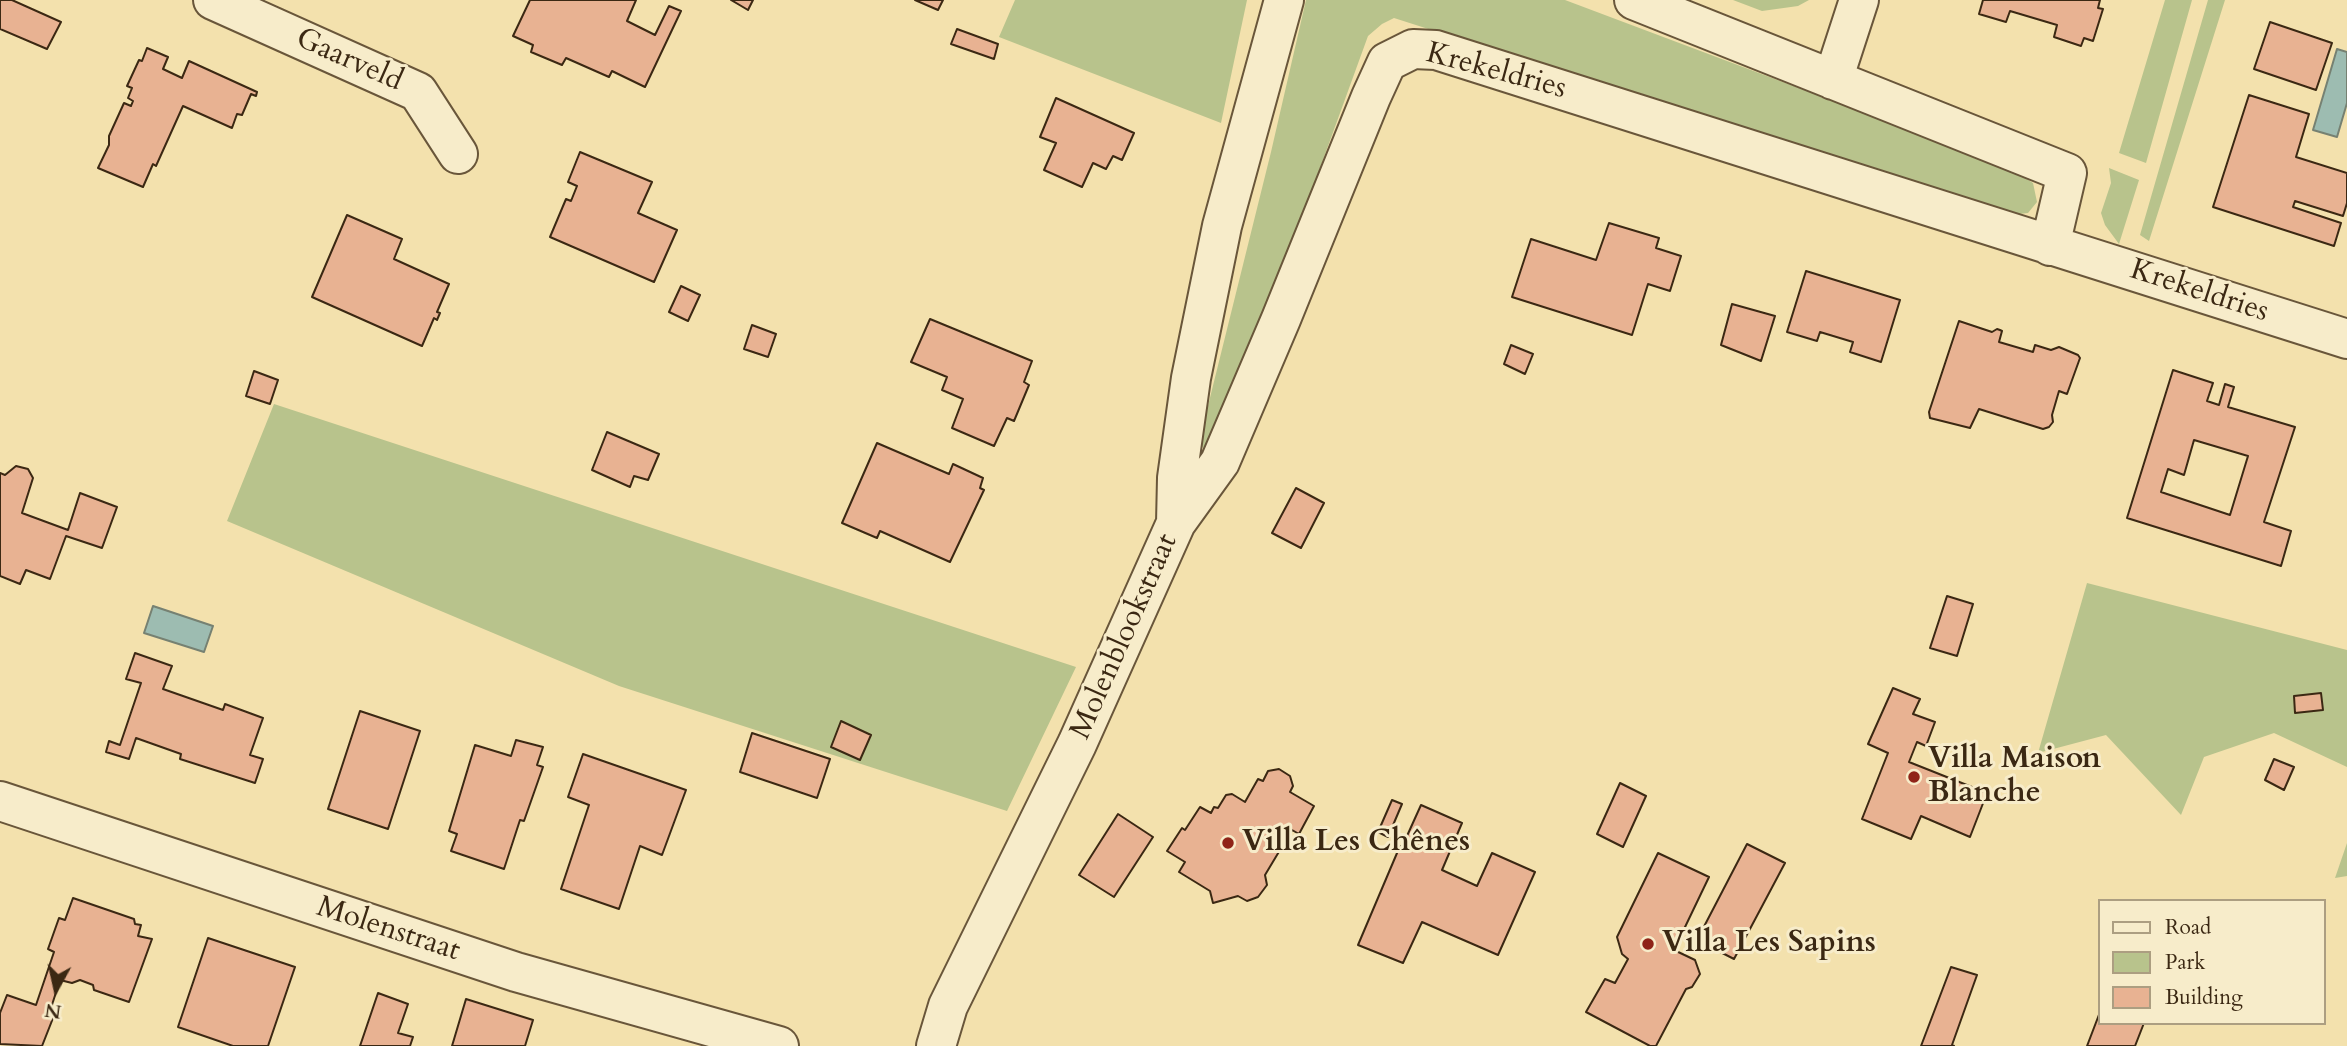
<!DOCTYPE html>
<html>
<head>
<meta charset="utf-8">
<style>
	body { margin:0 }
	#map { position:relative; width:2347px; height:1046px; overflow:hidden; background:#f3e1ad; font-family:Cardo,serif }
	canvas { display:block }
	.legend { position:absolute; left:2098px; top:899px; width:228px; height:126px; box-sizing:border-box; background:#f7ecca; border:2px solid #ac9e81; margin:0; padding:9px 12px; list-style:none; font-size:21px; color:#3b2813 }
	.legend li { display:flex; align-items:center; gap:14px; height:35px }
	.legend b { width:35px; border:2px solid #ac9e81 }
	.north { position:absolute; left:21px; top:955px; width:70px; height:70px; -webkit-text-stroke:5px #f7ecca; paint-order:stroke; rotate:188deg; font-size:19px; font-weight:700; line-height:28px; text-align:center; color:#3b2813 }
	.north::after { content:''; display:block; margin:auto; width:24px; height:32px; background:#3b2813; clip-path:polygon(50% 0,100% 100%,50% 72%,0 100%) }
</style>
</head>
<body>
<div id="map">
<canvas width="2347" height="1046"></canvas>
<ul class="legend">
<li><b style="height:9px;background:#f7ecca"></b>Road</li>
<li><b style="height:19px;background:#b8c38c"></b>Park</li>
<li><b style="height:19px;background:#e8b292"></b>Building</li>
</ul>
<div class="north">N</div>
</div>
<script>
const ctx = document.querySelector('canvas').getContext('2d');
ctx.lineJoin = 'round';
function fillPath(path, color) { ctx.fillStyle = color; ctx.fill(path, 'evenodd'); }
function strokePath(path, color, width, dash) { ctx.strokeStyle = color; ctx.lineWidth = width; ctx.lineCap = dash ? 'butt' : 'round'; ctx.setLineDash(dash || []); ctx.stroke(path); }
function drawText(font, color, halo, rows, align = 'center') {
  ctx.font = font + ' Cardo,serif'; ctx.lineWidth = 6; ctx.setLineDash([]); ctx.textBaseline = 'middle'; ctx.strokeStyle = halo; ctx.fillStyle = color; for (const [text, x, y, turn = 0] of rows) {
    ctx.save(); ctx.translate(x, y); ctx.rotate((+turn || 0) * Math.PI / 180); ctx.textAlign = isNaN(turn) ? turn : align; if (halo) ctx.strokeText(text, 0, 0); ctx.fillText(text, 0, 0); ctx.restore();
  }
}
const green = new Path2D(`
	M1015,0h232l-26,123 -222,-86z
	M1306,0h259l441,166 27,17 4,19 -9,11 -18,2 -616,-197 -12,6 -14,12 -141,388 -22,27 -6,-9 72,-290z
	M1733,0h76l-11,6 -36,5z
	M2165,0h27l-46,163 -27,-10z
	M2208,0h17l-76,241 -9,-6z
	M2109,168l30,12 -20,64 -14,-19 -4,-12 10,-30z
	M274,404l802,263 -69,144 -388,-125 -392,-165z
	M2087,583l260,67v117l-73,-34 -70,24 -23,58 -75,-80 -68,18z
	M2347,843v33l-12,2z`);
const water = new Path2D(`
	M2337,49l10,3v51l-10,34 -24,-7z
	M153,606l60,20 -9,26 -60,-19z`);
const building = new Path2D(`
	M0,0h12l49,22 -14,27 -47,-20z
	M530,0h106l-9,21 28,14 14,-29 12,5 -36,76 -33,-16 -3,6 -43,-19 -4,7 -31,-13 2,-7 -20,-9z
	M731,0h22l-5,10z
	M915,0h28l-5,10z
	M1983,0h117l-2,8 5,1 -10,32 -9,-3 -3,8 -27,-9 3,-12 -47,-14 -4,11 -27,-8z
	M2270,22l62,21 -16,47 -62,-21z
	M957,29l41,15 -4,15 -43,-15z
	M147,48l21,9 -5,12 19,9 7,-17 68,31 -1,4 -5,-2 -9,21 -5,-1 -5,14 -49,-22 -27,60 -3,-2 -10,23 -45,-19 11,-23v-9l15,-33 7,3 2,-5 -5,-3 4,-10 -5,-2 12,-26 3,1z
	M2249,95l60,19 -13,43 51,16v30l-4,13 -48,-15 -2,6 48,16 -7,23 -121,-39z
	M1056,98l78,35 -12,27 -9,-4 -7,13 -13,-6 -11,24 -38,-17 12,-27 -16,-6z
	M580,152l72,30 -14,31 39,17 -23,52 -104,-45 16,-38 5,2 6,-15 -9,-4z
	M347,215l55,24 -8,20 55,25 -12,28 3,1 -3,7 -3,-2 -12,28 -110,-49z
	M1609,223l50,15 -3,10 25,8 -11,35 -22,-7 -16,51 -120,-38 19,-58 65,21z
	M1806,271l94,29 -19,62 -31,-10 3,-10 -33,-10 -3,9 -30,-9z
	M681,286l19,9 -12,26 -19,-9z
	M1732,304l43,12 -14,45 -40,-16z
	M930,319l102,42 -8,21 5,3 -15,36 -7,-3 -13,28 -42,-18 11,-29 -21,-9 5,-13 -36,-15z
	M1959,321l33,11 5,-3 3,1 2,1 -3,11 34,10 2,-7 16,5 8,-3 19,8 2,3 -13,36 -8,-3 -7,24 1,7 -4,5 -6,2 -64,-20 -9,19 -40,-10 -1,-6z
	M752,325l24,9 -8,23 -24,-8z
	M1511,345l22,9 -8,20 -21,-10z
	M2173,370l40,13 -6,18 12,4 6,-21 9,3 -6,20 67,20 -31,95 27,9 -10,35 -154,-48zM2194,440l54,16 -18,59 -69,-23 7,-23 16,6z
	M254,371l24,9 -8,24 -24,-8z
	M607,432l52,22 -11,26 -14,-4 -4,11 -38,-17z
	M877,443l72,31 4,-10 30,14 -3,10 4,2 -34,72 -70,-31 -3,7 -35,-15z
	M16,466l12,3 5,9 -11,35 46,17 12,-37 37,14 -15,41 -36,-12 -16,43 -24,-9 -6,14 -20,-8v-103l5,2z
	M1296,488l28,15 -23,45 -29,-15z
	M1947,596l26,8 -16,52 -27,-8z
	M135,653l37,13 -9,23 60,21 2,-6 38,14 -13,37 13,4 -8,24 -75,-24 1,-5 -45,-16 -7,21 -23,-7 3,-11 11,4 21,-62 -15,-4z
	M1893,688l27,11 -7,15 22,8 -9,24 -9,-4 -8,20 78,31 -17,44 -49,-21 -10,23 -49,-20 26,-66 -20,-9z
	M2321,693l2,17 -28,3 -1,-17z
	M360,711l60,20 -32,98 -60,-20z
	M841,721l30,14 -11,25 -29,-13z
	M752,733l78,26 -13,39 -77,-26z
	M516,740l27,7 -6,18 6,2 -19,54 -4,-1 -16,49 -53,-18 6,-17 -8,-3 26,-86 36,11z
	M583,754l103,36 -24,65 -22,-9 -21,63 -58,-20 28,-84 -21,-8z
	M2274,759l20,8 -10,23 -19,-10z
	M1279,769l11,7 3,10 -3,6 24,14 -15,28 -7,-4 -27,45 2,10 -9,12 -11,4 -9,-5 -25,7 -3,-12 -31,-19 6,-10 -18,-11 15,-23 3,2 15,-23 11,6 3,-6 4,1 8,-13 6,-1 13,8 13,-23 5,2 5,-10z
	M1620,783l26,13 -23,51 -26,-13z
	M1392,800l10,4 -14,33 -10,-5z
	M1421,805l41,18 -20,47 35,16 15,-33 43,19 -37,83 -76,-33 -19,41 -45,-18 42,-99 2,1z
	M1118,814l35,23 -39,60 -35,-22z
	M1747,844l38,19 -51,96 -37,-19z
	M1658,853l51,24 -35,73 21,10 5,14 -8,13 -6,2 -30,57h-6l-64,-34 19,-33 10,4 13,-24 -6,-5 -5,-17z
	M73,898l61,21 1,5 6,1 -3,11 14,3 -23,63 -35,-12 -1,-5 -13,-5 -8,3 -12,-3 -10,31 5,2 -13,33 -42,-2v-31l7,-18 29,10 18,-53 -6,-3 11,-31 6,2z
	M208,938l87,29 -27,79h-35l-55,-19z
	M1951,967l26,8 -25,70 2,1h-33z
	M378,993l30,11 -10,29 15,4 -3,9h-50z
	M466,999l67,21 -8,26h-73z
	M2100,1012v11h44l-9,23h-48z`);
const minor = new Path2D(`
	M213,0l205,92 40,62
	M1634,0l433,173 -17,73
	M1833,80l26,-80
	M1176,523l44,-61 61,-143 90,-222 16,-35 26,-13 23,1c304,94 607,193 911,289
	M0,801l516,171 263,74
	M936,1046l12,-40 129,-262 99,-221 1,-45 14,-100 31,-152 62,-226`);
const markers = [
	[1914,777,7,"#8f2418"],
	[1228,843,7,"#8f2418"],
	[1648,944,7,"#8f2418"]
];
const streetNames = [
	["Gaarveld",349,61,24],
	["Krekeldries",1496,72,15],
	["Krekeldries",2199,292,18],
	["Molenblookstraat",1125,637,-66],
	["Molenstraat",388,930,18]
];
const poiNames = [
	["Villa Maison",1928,760],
	["Blanche",1928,794],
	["Villa Les Chênes",1242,843],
	["Villa Les Sapins",1662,944]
];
fillPath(green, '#b8c38c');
fillPath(water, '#9dbcb1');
strokePath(water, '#768172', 2);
fillPath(building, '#e8b292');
strokePath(building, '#3b2813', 2);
strokePath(minor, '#69563a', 42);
strokePath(minor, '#f7ecca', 38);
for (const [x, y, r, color] of markers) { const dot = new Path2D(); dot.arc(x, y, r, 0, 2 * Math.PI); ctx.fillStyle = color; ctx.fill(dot); strokePath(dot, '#f7ecca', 2.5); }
drawText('30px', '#3b2813', '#f7ecca', streetNames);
drawText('bold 30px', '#3b2813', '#f7ecca', poiNames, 'left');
</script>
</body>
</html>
